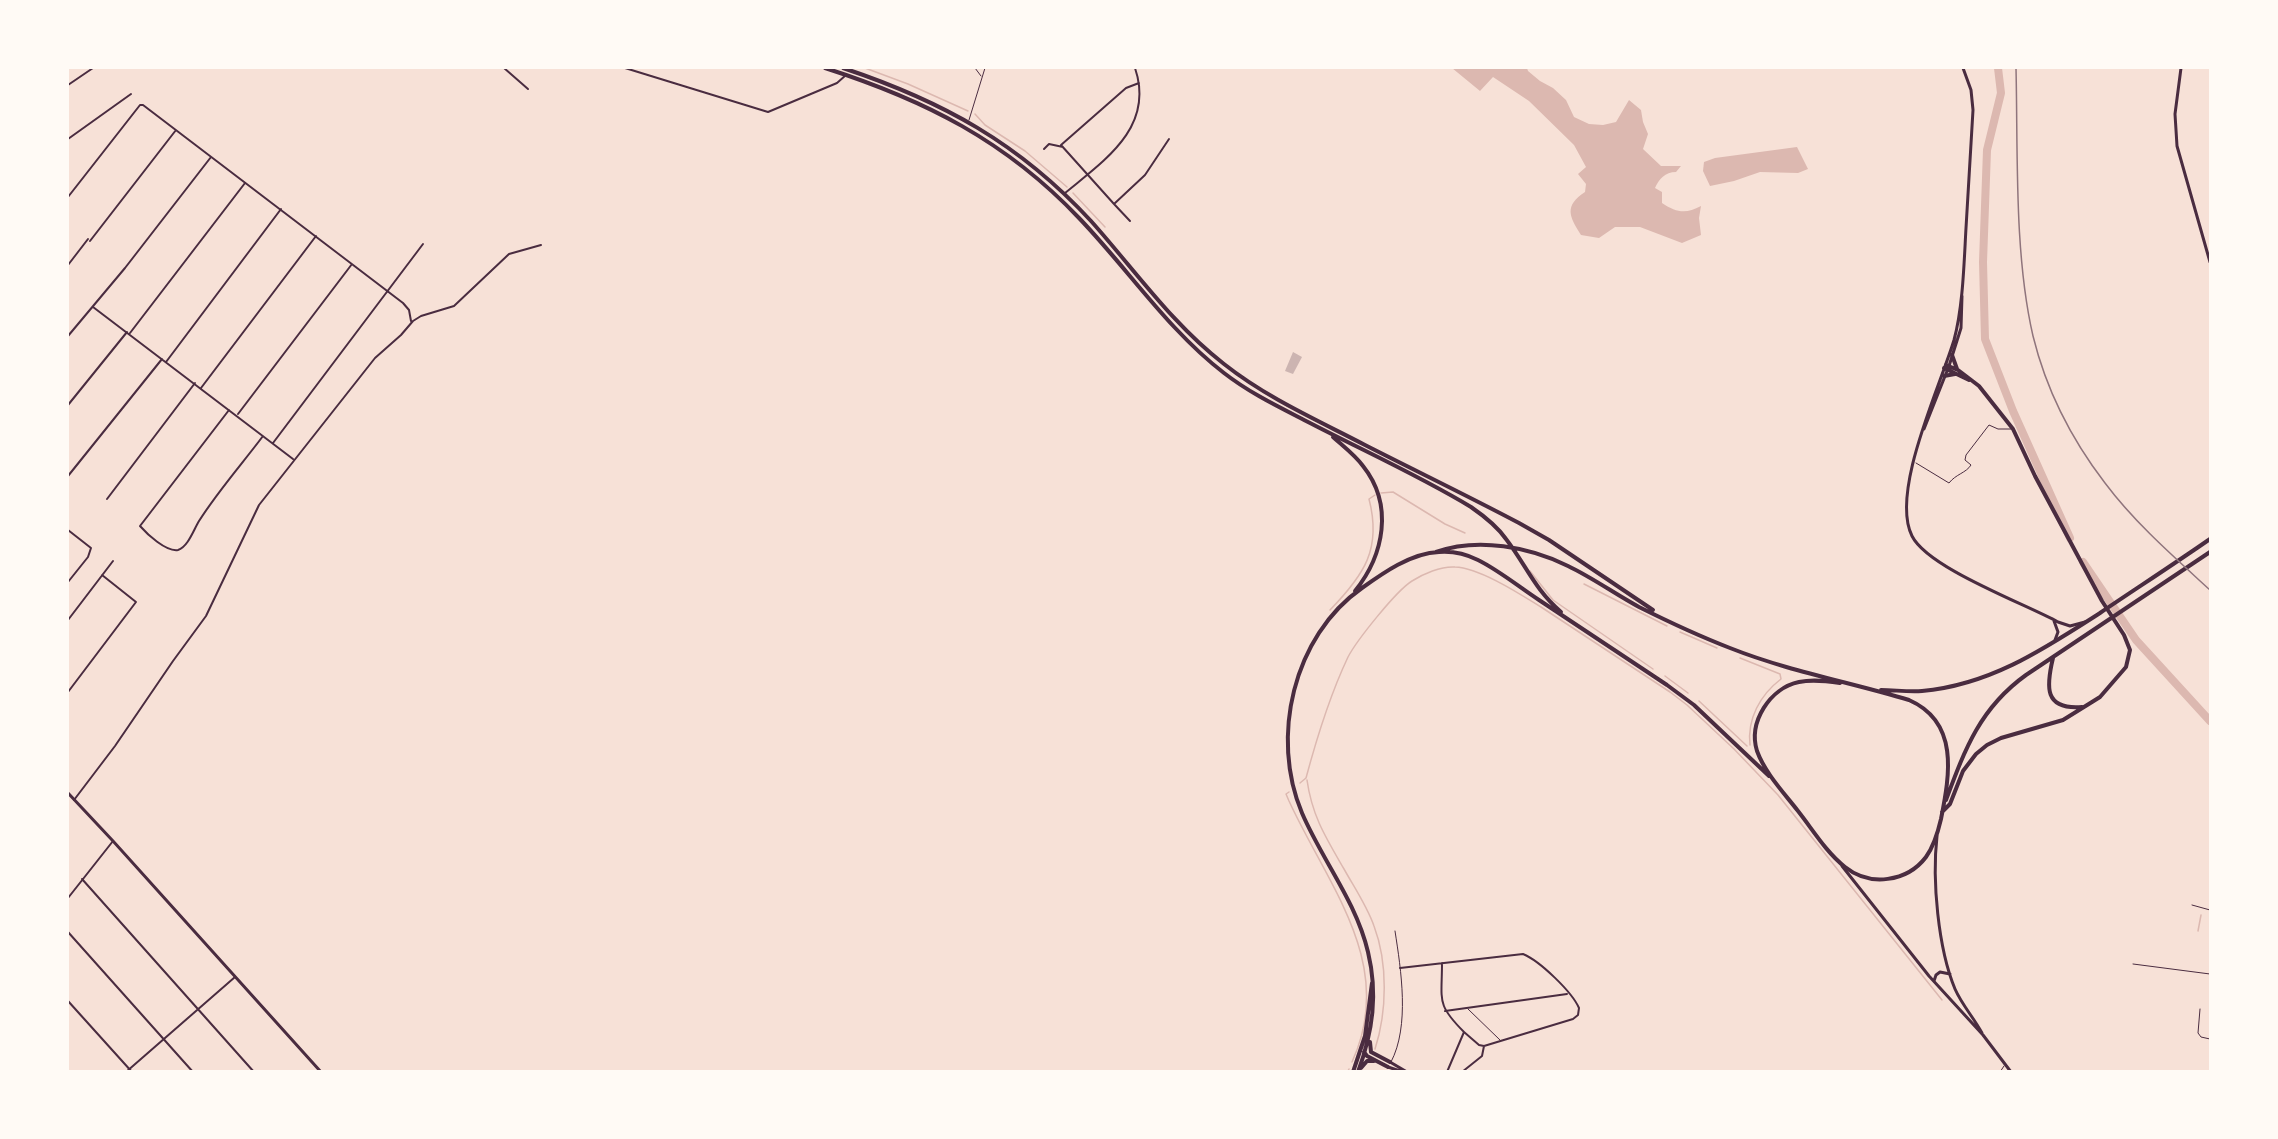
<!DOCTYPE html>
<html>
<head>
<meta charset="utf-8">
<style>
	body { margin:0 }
	#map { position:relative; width:2278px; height:1139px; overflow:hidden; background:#f7e1d7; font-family:Cabin,sans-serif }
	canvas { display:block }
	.frame { position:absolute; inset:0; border:69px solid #fffaf5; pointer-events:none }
</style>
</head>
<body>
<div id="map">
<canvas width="2278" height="1139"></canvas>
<div class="frame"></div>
</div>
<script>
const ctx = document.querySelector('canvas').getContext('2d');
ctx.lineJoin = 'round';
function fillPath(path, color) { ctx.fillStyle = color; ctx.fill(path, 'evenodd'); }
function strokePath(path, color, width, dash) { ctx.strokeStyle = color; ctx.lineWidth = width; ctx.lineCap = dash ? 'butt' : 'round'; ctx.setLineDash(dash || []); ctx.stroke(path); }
const water = new Path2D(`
	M1452,68h75l1,3 12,10 13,7 13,12 8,17 15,7 14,1 13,-3 13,-22 12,10 2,12 5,12 -5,15 18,17h20l-5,6c-11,0 -17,7 -21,16l7,4v11c15,10 24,11 39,3l-2,12 2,17 -19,8 -42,-16h-25l-16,11 -18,-3c-12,-19 -17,-29 4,-43l1,-8 -8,-10 8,-7 -12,-22 -45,-44 -36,-24 -13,14z
	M1797,147l11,22 -10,4 -38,-1 -26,9 -24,5 -7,-15 1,-9 11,-4z`);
const stream = new Path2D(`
	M865,68l43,16 60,27
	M975,114l10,11 40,26 42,36
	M1073,193l32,34
	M1381,493l12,-1 52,32 20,9
	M1530,571l23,29 100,69
	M1584,584l83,42
	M1330,610c34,-35 52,-61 39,-111l6,-4
	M1680,632l37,16
	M1740,658l40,16 1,5c-21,16 -34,40 -31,66
	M1665,676l23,17
	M1699,701l48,45
	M1307,780c5,36 19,58 37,89 10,18 23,37 30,57 14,37 13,86 1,123
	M1300,783l6,-5c11,-41 24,-83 42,-121 9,-17 48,-66 64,-76 11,-7 29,-15 43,-14 25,1 65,27 86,40l129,85 17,13 47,44 44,46 164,205
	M1289,792l-3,2 3,7c39,85 108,163 63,261
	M2198,931l3,-16
	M1348,1071l1,-2`);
const river = new Path2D(`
	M1998,68l3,25 -14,57 -4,112 2,77 28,72 57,127
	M2083,562l53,78 74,81`);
const building = new Path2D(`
	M1293,352l9,5 -9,17 -8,-3z`);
const service = new Path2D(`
	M975,68l6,8
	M969,120l16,-52
	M1916,463l33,20c7,-9 17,-10 22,-18l-6,-5 1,-5 23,-30 9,4h13
	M2192,905l18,5
	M2133,964l77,10
	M1468,1009l32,31
	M2200,1009l-2,24 3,4 9,2
	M1391,1062c19,-36 10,-92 4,-131
	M2000,1072l4,-6`);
const minor = new Path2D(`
	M504,68l24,21
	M625,68l143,44 69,-29 9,-8
	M1139,83l-13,5 -65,57 53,59 31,-29 24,-36
	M68,85l25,-17
	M68,139l63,-45
	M1044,149l5,-5 14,3
	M1065,193c40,-33 90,-66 70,-125
	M68,197l72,-92h3l260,198 6,7 2,11
	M1114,204l16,17
	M90,241l86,-111
	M68,265l20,-26
	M93,307l200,152
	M130,333l115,-150
	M68,336l57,-68 86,-111
	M166,362l115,-153
	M201,388l115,-152
	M68,405l59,-73
	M229,410l-89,116c7,8 26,26 38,24 10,-3 16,-21 21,-29 19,-30 43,-57 64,-85
	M238,414l114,-150
	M273,443l150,-199
	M68,476l94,-117
	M107,499l88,-116
	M68,530l23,18 -3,9 -20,25
	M68,620l45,-59
	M68,692l68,-90 -34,-27
	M74,800l41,-54 58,-85 33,-45 53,-111 116,-147 26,-23 12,-14 8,-5 33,-10 55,-52 32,-9
	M82,879l172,193
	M68,898l45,-57
	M68,932l125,140
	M1442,963c0,38 -6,41 22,69l-17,40
	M1400,968l123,-14c17,7 49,38 56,54l-1,7 -5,4 -89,27 -5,-1 -15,-13
	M68,1001l64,71
	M1445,1011l122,-17
	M126,1072l109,-95
	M1462,1072l20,-16 2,-10`);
const tertiary = new Path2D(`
	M1963,68l8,22 2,20c-2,39 -5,79 -7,118 -2,35 -3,79 -12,112 -14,47 -64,152 -42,196 16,32 111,67 146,86l12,4 15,-4
	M2181,68l-6,46 2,32 33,116
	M1924,429l25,-63 12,-38 1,-32
	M2054,621l4,11 -3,8
	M68,793l45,48 208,231`);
const secondary = new Path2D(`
	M1390,1062l17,10
	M1388,1067l15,5`);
const primary = new Path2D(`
	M1937,836c-5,44 1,112 18,153 7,16 19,29 27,44
	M1842,866l87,110 54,59 28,37
	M1934,981l2,-6 4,-3 10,2`);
const trunk = new Path2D(`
	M825,68c100,32 181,73 254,150 49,51 89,112 145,155 27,21 57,35 86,50 54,28 110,53 161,84 13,9 26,19 35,32 20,26 29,51 55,73
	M843,68c99,33 176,75 248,153 43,48 81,103 133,143 43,34 93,56 141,81 51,26 103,51 154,78l30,17 104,70
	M1952,355l5,14
	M1944,368l25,12
	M1944,376l11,-2
	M1333,437c10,9 22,18 30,29 31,39 21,89 -8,125
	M1436,552c42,-15 94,-5 132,14 25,12 47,28 71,41 30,15 60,29 91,41 58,23 119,34 179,52 50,22 41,74 32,119 -3,13 -7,27 -15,38 -19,25 -56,30 -81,10 -19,-15 -32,-37 -47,-56 -14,-18 -33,-38 -41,-60 -9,-29 13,-63 42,-69 14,-3 28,-1 41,1
	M2053,658c-7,29 -9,52 29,49
	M1881,690c13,0 27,2 41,1 68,-6 122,-42 178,-78 37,-25 74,-49 110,-74
	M1946,800c19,-51 34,-92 80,-125l184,-123
	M1942,812l8,-8 13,-33 13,-17 11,-9 14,-7 62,-18 29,-18 8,-5 26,-30 4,-17 -6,-15 -22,-34 -67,-125 -22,-47 -34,-43 -21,-16 -12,-5
	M1370,1042l1,10 19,10
	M1364,1052l3,4 21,11
	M1361,1068l6,-7h7
	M1353,1072l12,-36 7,-53
	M1358,1072c15,-41 20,-78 10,-120 -12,-51 -46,-92 -66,-139 -32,-75 -9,-177 60,-225 21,-15 49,-35 77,-36 13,-1 27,2 39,8 22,11 41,27 61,40 43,29 86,57 128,85l27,20 75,71`);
const rail = new Path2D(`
	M2016,68c2,85 -2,186 17,268 13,53 39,104 72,147 30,40 69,74 105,107`);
fillPath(water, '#dcb8b0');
strokePath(stream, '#dcb8b0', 1.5);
strokePath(river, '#dcb8b0', 8);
fillPath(building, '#ccb4b1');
strokePath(service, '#4a2c40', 1);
strokePath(minor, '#4a2c40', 2);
strokePath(tertiary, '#4a2c40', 3);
strokePath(secondary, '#4a2c40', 3);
strokePath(primary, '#4a2c40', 3);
strokePath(trunk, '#4a2c40', 4);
strokePath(rail, '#8f747c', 1.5);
</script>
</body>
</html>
